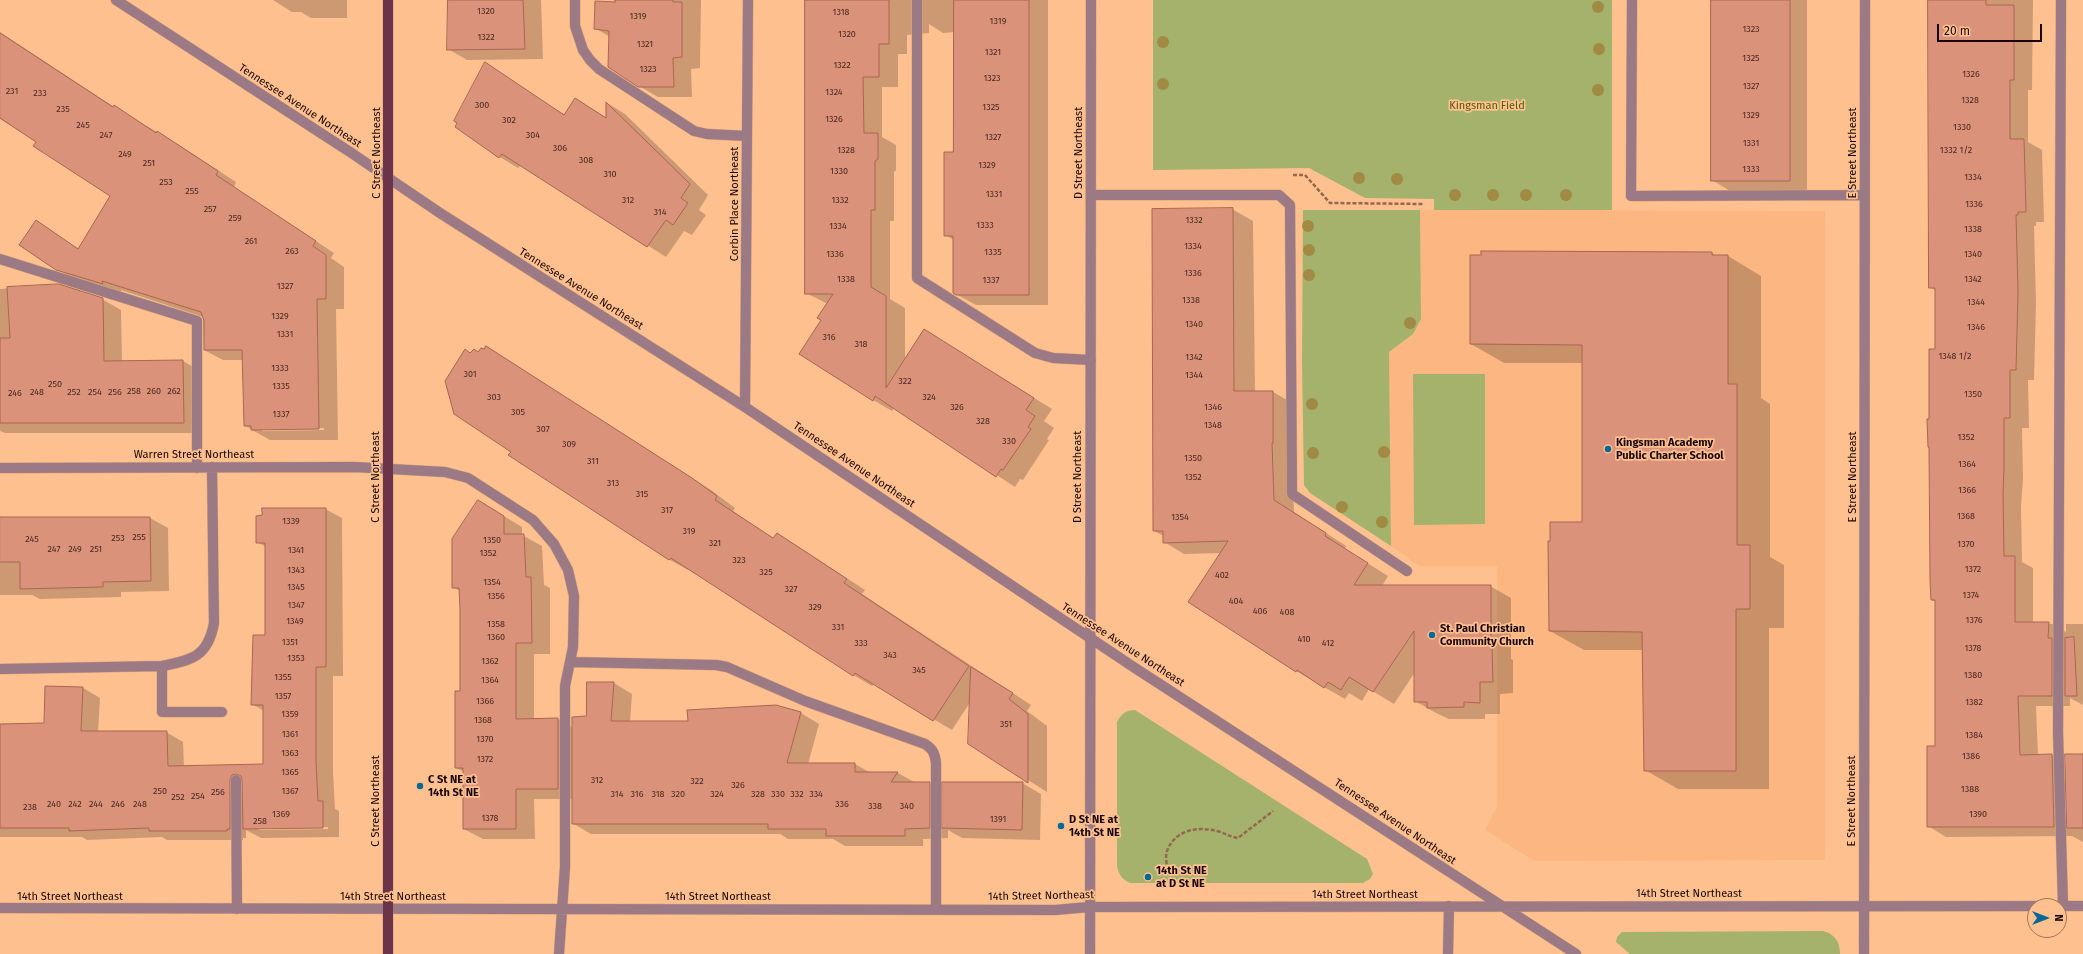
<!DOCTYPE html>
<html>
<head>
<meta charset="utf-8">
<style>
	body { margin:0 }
	#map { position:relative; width:2083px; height:954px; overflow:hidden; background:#ffc090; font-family:"Fira Sans",sans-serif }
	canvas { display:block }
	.north { position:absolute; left:2027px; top:898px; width:40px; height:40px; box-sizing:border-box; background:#ffc090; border:1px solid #a37556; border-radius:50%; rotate:90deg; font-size:11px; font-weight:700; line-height:16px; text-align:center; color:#190500 }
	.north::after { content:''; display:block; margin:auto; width:14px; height:18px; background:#026896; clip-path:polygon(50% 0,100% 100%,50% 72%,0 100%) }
	.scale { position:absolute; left:1937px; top:24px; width:105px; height:18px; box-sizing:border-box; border:2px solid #190500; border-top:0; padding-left:5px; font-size:12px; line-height:14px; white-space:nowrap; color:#190500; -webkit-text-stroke:3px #ffc090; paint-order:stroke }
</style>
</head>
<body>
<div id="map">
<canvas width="2083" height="954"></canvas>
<div class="north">N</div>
<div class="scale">20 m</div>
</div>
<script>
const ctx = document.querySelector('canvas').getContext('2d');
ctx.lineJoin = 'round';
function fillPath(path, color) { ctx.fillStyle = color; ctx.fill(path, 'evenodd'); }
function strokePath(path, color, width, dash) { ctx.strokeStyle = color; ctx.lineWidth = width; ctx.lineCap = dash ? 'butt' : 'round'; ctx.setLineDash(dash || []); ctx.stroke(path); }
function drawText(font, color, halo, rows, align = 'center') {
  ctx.font = font + ' "Fira Sans",sans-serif'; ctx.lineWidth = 3.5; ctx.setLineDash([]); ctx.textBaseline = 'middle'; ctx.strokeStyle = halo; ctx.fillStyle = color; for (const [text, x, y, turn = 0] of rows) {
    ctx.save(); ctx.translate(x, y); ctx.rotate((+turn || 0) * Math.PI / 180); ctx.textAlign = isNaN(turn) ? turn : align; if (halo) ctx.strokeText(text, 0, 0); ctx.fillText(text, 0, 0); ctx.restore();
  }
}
const built = new Path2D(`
	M1420,210l405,1v649l-291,1 -49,-31 12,-24v-240h-78l-28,-20 -2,-194 24,-18 8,-15z`);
const green = new Path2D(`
	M1153,0h459v210h-178v-11l-69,-1 -56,-30 -156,2z
	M1303,210h117l1,109 -8,15 -24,18 2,194 -81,-53 -6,-8 -2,-125z
	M1413,374h72v150l-71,1z
	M1135,710l232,149 6,15 -3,5 -7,4h-233c-8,-4 -11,-8 -13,-17v-144c4,-8 9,-12 18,-12z
	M1823,931c12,3 17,11 17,23h-210l-14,-12 1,-5 5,-5z`);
const shadow = new Path2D(`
	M273,0h74v18h-36l-10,-6h-9z
	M449,0h92l2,59 -76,1 -19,-11z
	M616,0h85l-1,68 -9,1 1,28h-34l-19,-11 -29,-49 -15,-9 21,-25z
	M806,0h242v305h-72l-22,-12v-53l-9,-5 9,-82 1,-121 -12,1 -14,-9v9l-22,2v19h-9v33h-16v50l14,8v25l-2,2v49h-4v78l15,9v52l19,-30 128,79 -8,12 10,7 -7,11 2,1 -26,40 -3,-1 -5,8 -121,-79 -2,3 -19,-11 -51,-80 6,-16 -22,-11z
	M1712,0h95v191h-77l-18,-11z
	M1929,0h104l-1,90h-4v52l14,8 2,72h-8v4h-2l2,77 -2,77h-6l1,48h-7l1,51 -2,27 1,56 11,6v56h19l14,8v-8h17v81l-13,-7v8h-34l2,50 14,-1 14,9 17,-9v87l-11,-6 -126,1 -18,-11 8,-79v-145l-4,-2 -2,-180 6,-70v-59l-6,-4z
	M0,32l114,75 62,36 60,39 -2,5 100,66 -3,5 13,9v42h-8l2,131h-68l-18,-10 -7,-5 -2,-65h-20l-19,-10 -1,-33 -82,-27v4l-45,-14 -19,-11 -21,-48 43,28 32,-54 -74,-53 -37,-23zM324,428v2l-62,1v-2z
	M485,64l80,51 10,-16 32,19v-15l18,11 83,81 -9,15 7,5 -14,20 -8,-4 -18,26 -145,-92 -3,3 -18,-11 -44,-30z
	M1232,209l21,12 2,171h18l21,12 -2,50 2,58 52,34 -1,3 43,27 -6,10h108l21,12v61l2,1v33l-13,1v20h-15v5h-36l-13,-6 -21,-12v-29l-21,32 -25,-15 -7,12 -13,-8 -4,6 -49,-28 -75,-118 -37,1 -20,-12v-6l-10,-5z
	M1712,253l5,3h11l33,20v122l9,6v153l14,8v63h-15v161h-91l-33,-19 -1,-120h-60l-34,-19 33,-108v-160h-79l-33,-19z
	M58,285l44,14 19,11 1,52 61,-1 19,11v61h-197l-5,-2v-142z
	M486,347l225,143 24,18 -2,3 41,28 4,-5 18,11 69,45 -3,4 169,111 -4,6 20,15v66l-78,-49 2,-42 -19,29 -78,-46 -2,2 -22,-13 -160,-104 -2,1 -18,-10 -160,-105 2,-4 -41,-97 13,-3z
	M479,501l43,26v8l20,11 2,39 6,3v66h-16v66l24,-1 14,8 15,-10 27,-34 18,11 -2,28h59l87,-16 25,7 18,11 -11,40h47l16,9h27l18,10h13l15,9 78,-9 19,11 -1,46 -78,-2 -14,-8v8l-25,1v7h-78l-12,-7h-45l-8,-5h-189l-19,-11v-24h-38l1,40h-52l-19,-10v-57l-8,-4 5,-76 -1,-101 -7,-4z
	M325,509l17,9 1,158h-10v96l2,37 4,2v26l-78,1 -15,-8v8h-3v2h-76l-5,-3 -75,3 -5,-3h-82v-112l45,-1 38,-36 17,10 -2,34h68l17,10 1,25 80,-2v-54l-12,-7 14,-68v-89l-9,-5zM328,827v2l-69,1v-2z
	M0,518h150l18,10 1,63 -48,1v5l-81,2 -8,-4h-32z`);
const building = new Path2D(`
	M448,0h75l2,49 -78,1z
	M615,0h58v2h9v55l-9,1 1,29h-36l-30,-20 1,-36 -15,-2 1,-28 20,1z
	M805,0h84v44h-10v33h-16l1,56h14v26l-3,2v49h-4v77l15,9v92l38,-59 110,69 -8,12 9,6 -7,11 3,2 -28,41 -2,-1 -5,8 -121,-81 -2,5 -74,-47 22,-34 -4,-2 16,-24h-28z
	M954,0h75v295h-73l-3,-2v-57h-9v-84h9z
	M1711,0h79v181h-79z
	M1928,0h58v5h28v75h-4v59h14l2,73h-8v3h-2l2,77 -2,78h-6v48h-6v50l-1,26 1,62h11v66h34l-1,16h4v58h-34l2,59 32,-1 2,73h-127v-81h8v-146h-4l-1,-20 -1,-133h-1l-1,-28h2v-70h6v-61h-6z
	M0,33l113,74 1,-2 42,28 1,-2 61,40 -2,4 100,66 -3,5 13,9v44h-9l2,130 -68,1v-4h-7l-2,-76h-38v-29l-3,-9 -99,-31 1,3 -47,-14 -37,-25 17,-25 42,29 32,-53 -77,-50 3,-4 -36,-24z
	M485,62l79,53 11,-17 31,20v-16l84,82 -9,14 7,5 -15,22 -7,-5 -19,27 -145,-93 -3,4 -44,-31 2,-4 -3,-2z
	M1233,208l1,183h39v52h-1l2,57 52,33 -1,3 43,27 -14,22h137v62h1l1,35h-13v21l-16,-1v5l-37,1v-6h-13v-71l-41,61 -24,-15 -8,13 -13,-8 -4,6 -27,-18 -1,2 -108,-70 40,-61 -65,2v-12h-10l-1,-322z
	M1481,251l231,1v3h16v129h9v161h13v64h-14v162h-92l-2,-139 -93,-1 -1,-90h2v-19h32v-177l-112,-1v-89h11z
	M59,284l44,14 1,63 79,-1 1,63h-184v-85h10l-3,-51z
	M486,346l206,132 25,18 -2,4 58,38 4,-5 70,46 -3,4 125,83 -36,55 -78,-48 -2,3 -3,-2 -179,-116 -2,2 -161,-105 3,-3 -57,-38 -9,-33 20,-32 5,4 4,-4 4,3 3,-4 3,1z
	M478,500l26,16v18h20l2,43h5l1,66h-16v76l42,-1v71h-42v40h-53v-61h-8v-77h5v-82l-1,-21h-7v-49z
	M262,508h64v159h-10v95l2,39h5v27l-80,1 -1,-49 -1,-4 -5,-2 -4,1 -2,5v49h-3v2h-78v-3l-80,3v-3h-69v-104l44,-1 1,-37 38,1 -2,44h86l1,35 95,-2v-59h-12l2,-70h12v-92h-9v-27l6,-1z
	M0,517h150l1,64 -48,1v5l-83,2v-27h-20z
	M2074,637l3,59h-12v-58z
	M971,667l42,26 -4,6 19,15v69l-60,-39z
	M587,682h27l-3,39h77l-1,-11 89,-5 25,7 -14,51h68v9h43l-7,10h39v46l-25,1v7h-79v-7h-58v-5h-196v-107l14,-1z
	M2065,754h18v74h-16z
	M942,782h81l-1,48 -80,-2z`);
const path = new Path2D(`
	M1293,175h12l25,28 94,1
	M1167,870c0,-5 -2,-14 0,-19 8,-21 30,-25 50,-20 8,2 13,6 21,7l35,-27`);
const minor = new Path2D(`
	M116,0l234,152 90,61 305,194 390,261 441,286
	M575,0v26l8,24 7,10 9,9 95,62 13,3 40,2
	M917,0v278l118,75 18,5 38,2
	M1632,0l-1,196 234,-1
	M2061,0l-3,732 5,174
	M1091,195h188l11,10 2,289 115,77
	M0,259l197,62v147
	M745,407l3,-407
	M0,468l354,-1 91,5 23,6 65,42 21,24 14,26 6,26 -1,51 -8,39v181l-6,87
	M570,662l146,3 11,2 78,34 120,43c8,5 10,10 11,19v146
	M162,666v46h60
	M0,669l162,-3c31,-6 46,-10 52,-43l-2,-156
	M236,780l1,129
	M0,908l1055,2 34,-3 994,-1
	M1090,954l1,-954
	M1448,954l1,-48
	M1864,954l1,-954`);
const major = new Path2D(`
	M388,954v-954`);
const trees = [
	[1598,7],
	[1163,42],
	[1599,49],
	[1163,84],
	[1598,90],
	[1359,178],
	[1397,179],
	[1455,195],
	[1493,195],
	[1526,195],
	[1566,195],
	[1308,226],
	[1309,250],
	[1309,275],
	[1410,323],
	[1312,404],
	[1384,452],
	[1313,453],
	[1342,507],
	[1382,522]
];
const markers = [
	[1608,449,4,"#026896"],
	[1432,635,4,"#026896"],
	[420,786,4,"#026896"],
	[1061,826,4,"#026896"],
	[1148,877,4,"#026896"]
];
const numberNames = [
	["1320",486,11],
	["1318",841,12],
	["1319",638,16],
	["1319",998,21],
	["1323",1751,29],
	["1320",847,34],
	["1322",486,37],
	["1321",645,44],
	["1321",993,52],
	["1325",1751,58],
	["1322",842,65],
	["1323",648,69],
	["1326",1971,74],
	["1323",992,78],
	["1327",1751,86],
	["231",12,91],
	["1324",834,92],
	["233",40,93],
	["1328",1970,100],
	["300",482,105],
	["1325",991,107],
	["235",63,109],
	["1329",1751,115],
	["1326",834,119],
	["302",509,120],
	["245",83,125],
	["1330",1962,127],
	["247",106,135],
	["304",533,135],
	["1327",993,137],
	["1331",1751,143],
	["306",560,148],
	["1328",846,150],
	["1332 1/2",1956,150],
	["249",125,154],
	["308",586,160],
	["251",149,163],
	["1329",987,165],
	["1333",1751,169],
	["1330",839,171],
	["310",610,174],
	["1334",1973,177],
	["253",166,182],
	["255",192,191],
	["1331",994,194],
	["312",628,200],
	["1332",840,200],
	["1336",1974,204],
	["257",210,209],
	["314",660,212],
	["259",235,218],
	["1332",1194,220],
	["1333",985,225],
	["1334",838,226],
	["1338",1973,229],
	["261",251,241],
	["1334",1193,246],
	["263",292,251],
	["1335",993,252],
	["1336",835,254],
	["1340",1973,254],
	["1336",1193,273],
	["1338",846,279],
	["1342",1973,279],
	["1337",991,280],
	["1327",285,286],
	["1338",1191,300],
	["1344",1976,302],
	["1329",280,316],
	["1340",1194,324],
	["1346",1976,327],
	["1331",285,334],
	["316",829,337],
	["318",861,344],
	["1348 1/2",1955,356],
	["1342",1194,357],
	["1333",280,368],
	["301",470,374],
	["1344",1194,375],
	["322",905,381],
	["250",55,384],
	["1335",281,386],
	["258",134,391],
	["260",154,391],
	["262",174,391],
	["248",37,392],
	["252",74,392],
	["254",95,392],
	["256",115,392],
	["246",15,393],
	["1350",1973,394],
	["303",494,397],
	["324",929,397],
	["326",957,407],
	["1346",1213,407],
	["305",518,412],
	["1337",281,414],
	["328",983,421],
	["1348",1213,425],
	["307",543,429],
	["1352",1966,437],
	["330",1009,441],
	["309",569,444],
	["1350",1193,458],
	["311",593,461],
	["1364",1967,464],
	["1352",1193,477],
	["313",613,483],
	["1366",1967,490],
	["315",642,494],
	["317",667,510],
	["1368",1966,516],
	["1354",1180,517],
	["1339",291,521],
	["319",689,531],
	["255",139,537],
	["253",118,538],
	["245",32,539],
	["1350",492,540],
	["321",715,543],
	["1370",1966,544],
	["247",54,549],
	["249",75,549],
	["251",96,549],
	["1341",296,550],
	["1352",488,553],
	["323",739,560],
	["1372",1973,569],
	["1343",296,570],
	["325",766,572],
	["402",1222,575],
	["1354",492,582],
	["1345",296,587],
	["327",791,589],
	["1374",1971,595],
	["1356",496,596],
	["404",1236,601],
	["1347",296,605],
	["329",815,607],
	["406",1260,611],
	["408",1287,612],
	["1376",1974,620],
	["1349",295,621],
	["1358",496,624],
	["331",838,627],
	["1360",496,637],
	["410",1304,639],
	["1351",290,642],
	["333",861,643],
	["412",1328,643],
	["1378",1973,648],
	["343",890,655],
	["1353",296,658],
	["1362",490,661],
	["345",919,670],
	["1380",1973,675],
	["1355",283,677],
	["1364",490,680],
	["1357",283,696],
	["1366",485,701],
	["1382",1974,702],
	["1359",290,714],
	["1368",483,720],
	["351",1006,724],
	["1361",290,734],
	["1384",1974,735],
	["1370",485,739],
	["1363",290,753],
	["1386",1971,756],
	["1372",485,759],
	["1365",290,772],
	["312",597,780],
	["322",697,781],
	["326",738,785],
	["1388",1970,789],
	["250",160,791],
	["1367",290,791],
	["256",218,792],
	["314",617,794],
	["316",637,794],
	["318",658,794],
	["320",678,794],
	["324",717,794],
	["328",758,794],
	["330",778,794],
	["332",797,794],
	["334",816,794],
	["254",198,796],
	["252",178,797],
	["240",54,804],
	["242",75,804],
	["244",96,804],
	["246",118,804],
	["248",140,804],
	["336",842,804],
	["338",875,806],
	["340",907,806],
	["238",30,807],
	["1369",281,814],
	["1390",1978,814],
	["1378",490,818],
	["1391",998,819],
	["258",260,821]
];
const streetNames = [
	["Tennessee Avenue Northeast",300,106,33],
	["C Street Northeast",377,153,-90],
	["D Street Northeast",1079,153,-90],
	["E Street Northeast",1853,153,-90],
	["Corbin Place Northeast",735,204,-90],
	["Tennessee Avenue Northeast",581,289,32],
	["Warren Street Northeast",194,455],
	["Tennessee Avenue Northeast",854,465,34],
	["C Street Northeast",376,477,-90],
	["D Street Northeast",1078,477,-90],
	["E Street Northeast",1853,477,-90],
	["Tennessee Avenue Northeast",1123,645,33],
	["C Street Northeast",376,801,-90],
	["E Street Northeast",1852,801,-90],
	["Tennessee Avenue Northeast",1395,822,34],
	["14th Street Northeast",1689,894],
	["14th Street Northeast",1365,895],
	["14th Street Northeast",1041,896,-1],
	["14th Street Northeast",70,897],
	["14th Street Northeast",393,897],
	["14th Street Northeast",718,897]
];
const parkNames = [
	["Kingsman Field",1487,106]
];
const poiNames = [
	["Kingsman Academy",1616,443],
	["Public Charter School",1616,456],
	["St. Paul Christian",1440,629],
	["Community Church",1440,642],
	["C St NE at",428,780],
	["14th St NE",428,793],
	["D St NE at",1069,820],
	["14th St NE",1069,833],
	["14th St NE",1156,871],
	["at D St NE",1156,884]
];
fillPath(built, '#fcb682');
fillPath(green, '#a4b26b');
fillPath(shadow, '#0003');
fillPath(building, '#db927b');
strokePath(building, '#aa654f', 1);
strokePath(minor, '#daa279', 11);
strokePath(major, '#daa279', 11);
strokePath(path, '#93684d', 2.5, [4, 2]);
strokePath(minor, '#9b7a85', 10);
strokePath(major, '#6b3448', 10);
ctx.fillStyle = '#a08a44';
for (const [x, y] of trees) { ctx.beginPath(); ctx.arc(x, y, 6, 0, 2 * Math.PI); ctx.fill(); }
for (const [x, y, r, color] of markers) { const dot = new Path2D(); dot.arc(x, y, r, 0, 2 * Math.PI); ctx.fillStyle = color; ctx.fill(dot); strokePath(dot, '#ffc090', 1.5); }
drawText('9px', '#4a281f', null, numberNames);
drawText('11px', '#190500', '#ffc090', streetNames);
drawText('11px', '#525d05', '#ffc090', parkNames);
drawText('bold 11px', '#190500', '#ffc090', poiNames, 'left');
</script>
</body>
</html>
